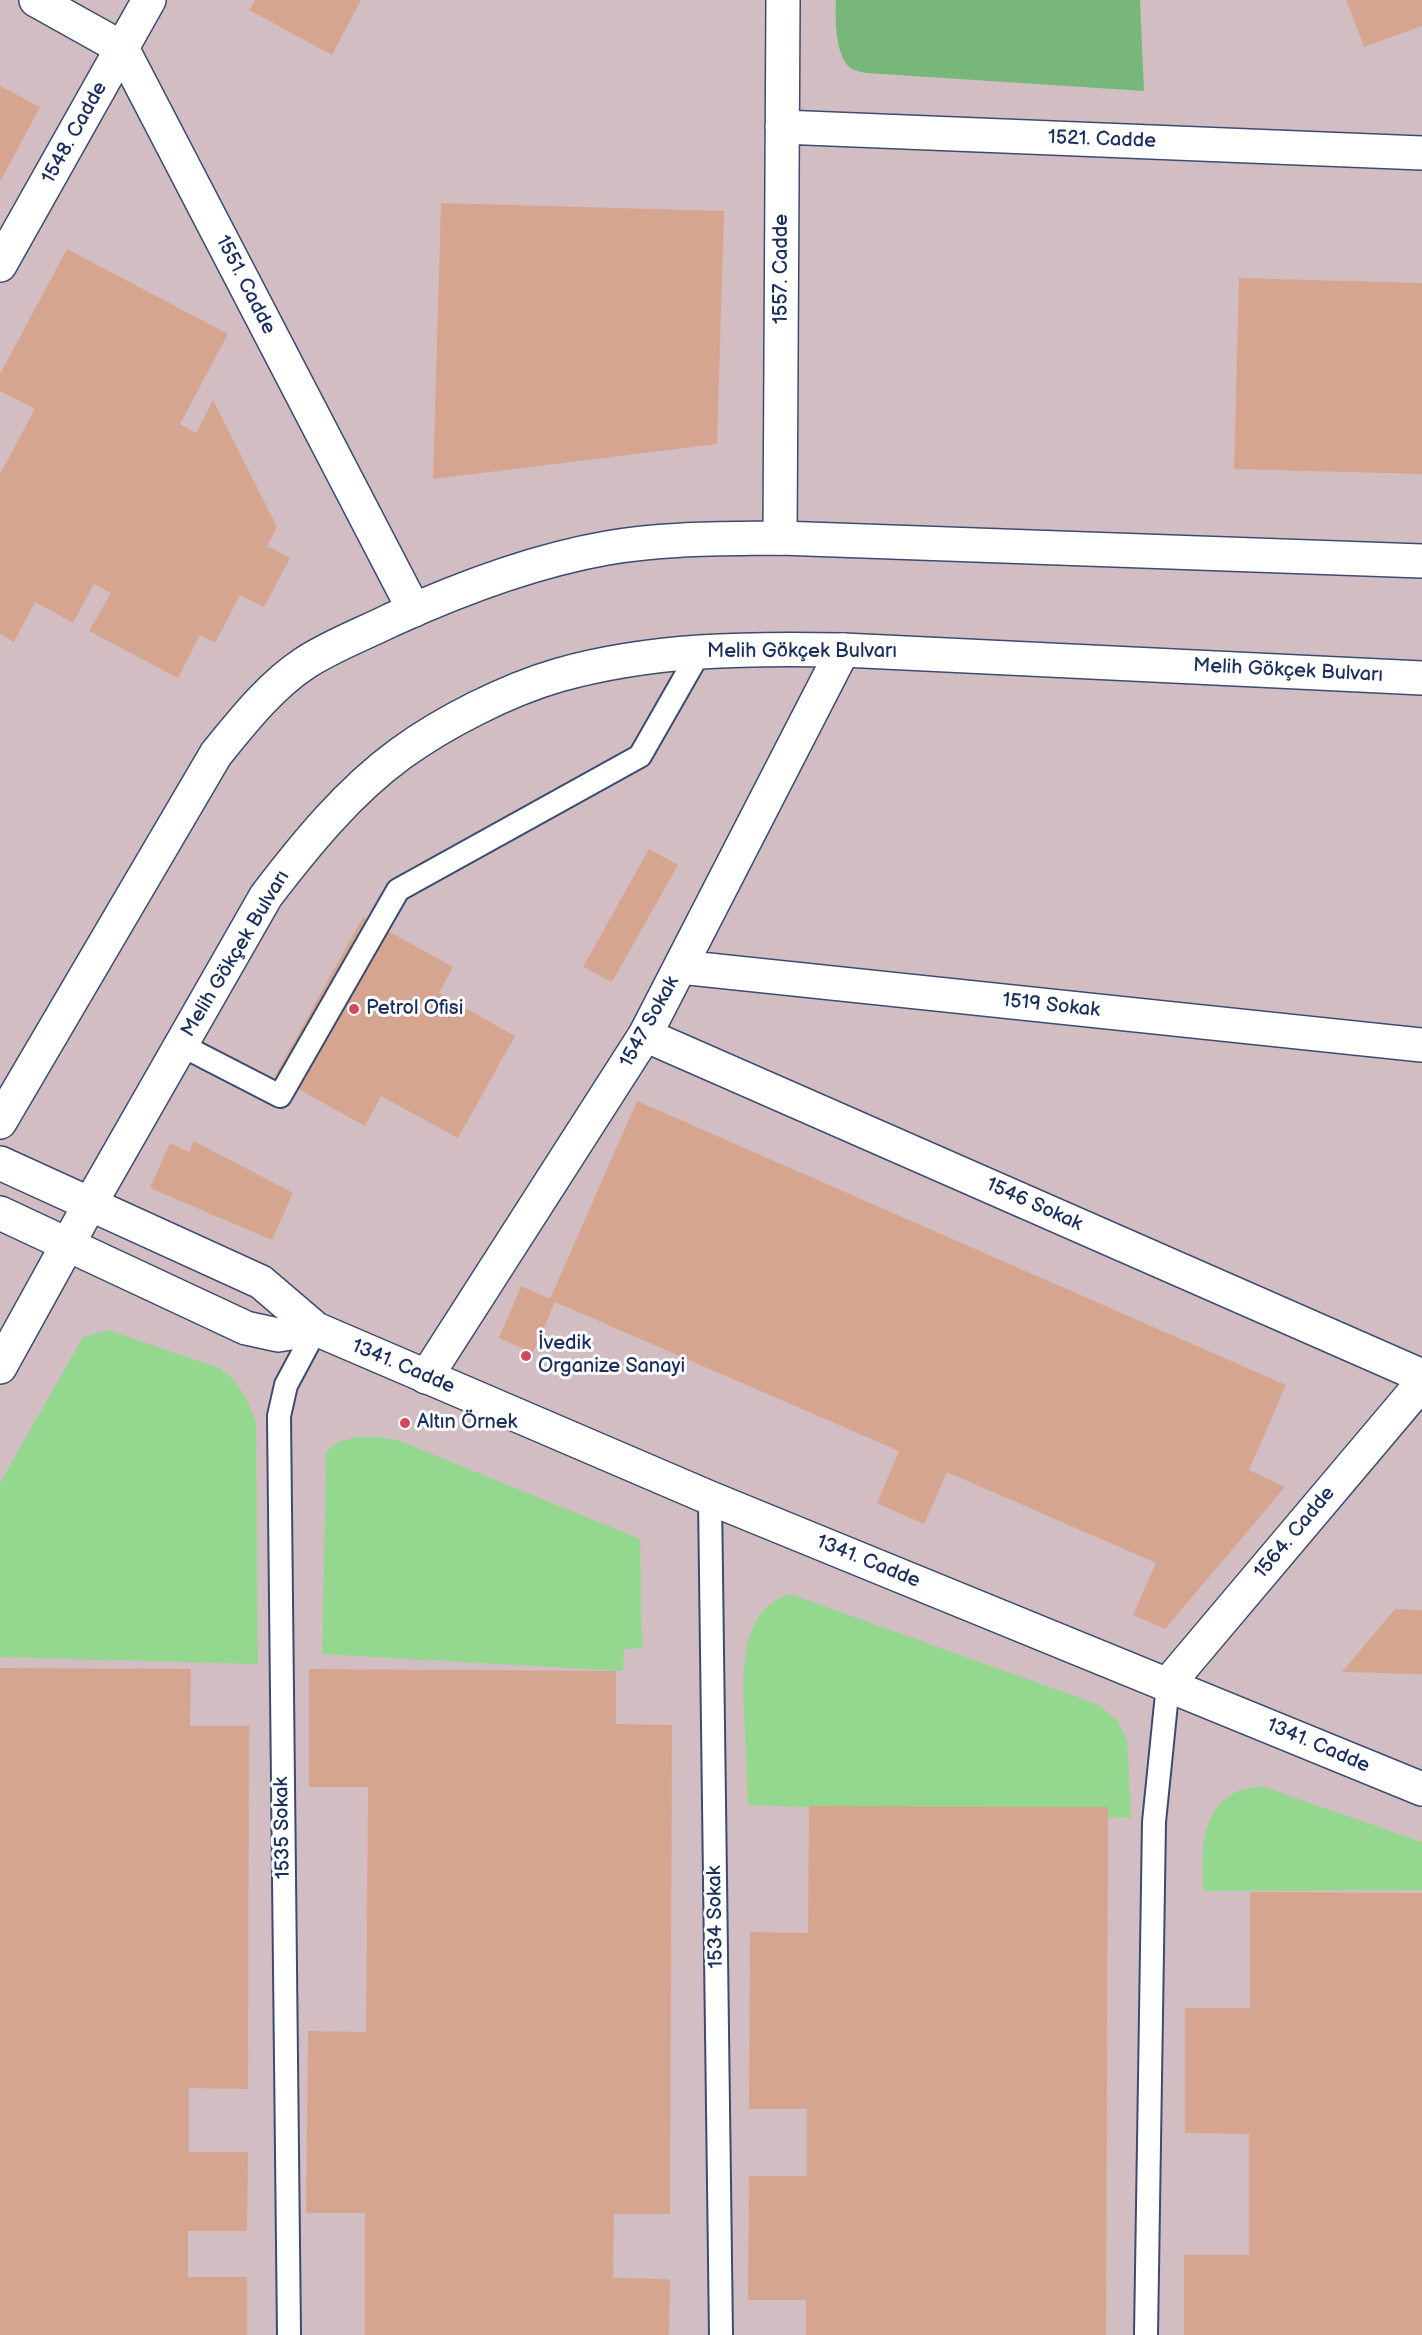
<!DOCTYPE html>
<html>
<head>
<meta charset="utf-8">
<style>
	body { margin:0 }
	canvas { display:block; background:#f6eedd }
</style>
</head>
<body>
<canvas width="1422" height="2335"></canvas>
<script>
const ctx = document.querySelector('canvas').getContext('2d');
ctx.lineJoin = 'round';
function fillPath(path, color) { ctx.fillStyle = color; ctx.fill(path, 'evenodd'); }
function strokePath(path, color, width, dash) { ctx.strokeStyle = color; ctx.lineWidth = width; ctx.lineCap = dash ? 'butt' : 'round'; ctx.setLineDash(dash || []); ctx.stroke(path); }
function drawText(font, color, halo, rows, align = 'center') {
  ctx.font = font + ' "Balsamiq Sans",sans-serif'; ctx.lineWidth = 6; ctx.setLineDash([]); ctx.textBaseline = 'middle'; ctx.strokeStyle = halo; ctx.fillStyle = color; for (const [text, x, y, turn = 0] of rows) {
    ctx.save(); ctx.translate(x, y); ctx.rotate((+turn || 0) * Math.PI / 180); ctx.textAlign = isNaN(turn) ? turn : align; if (halo) ctx.strokeText(text, 0, 0); ctx.fillText(text, 0, 0); ctx.restore();
  }
}
const industrial = new Path2D(`
	M0,0h1422v2335h-1422z`);
const green = new Path2D(`
	M108,1330l112,38 15,13 12,19 9,21 2,243 -258,-7v-174l83,-146z
	M356,1437h23l21,4 240,98 2,109 -18,1 -1,22 -301,-17 4,-202 10,-9z
	M790,1594l307,110 20,16 10,20 4,78 -383,-13c-1,-25 -2,-49 -3,-74 -2,-45 -10,-121 45,-137z
	M1261,1786l161,56v48l-218,1c-3,-35 -5,-82 34,-100 6,-3 16,-3 23,-5z`);
const forest = new Path2D(`
	M836,0h304l4,91 -278,-18c-4,-1 -10,-2 -14,-4 -17,-10 -17,-51 -16,-69z`);
const building = new Path2D(`
	M255,0h106l-29,55 -83,-45z
	M1346,0h76v26l-58,21z
	M0,86l40,21 -40,75z
	M441,203l283,8 -7,233 -284,35z
	M67,249l161,85 -48,90 16,9 17,-33 64,127 -10,19 23,12 -26,49 -24,-12 -25,48 -15,-8 -22,43 -89,-47 22,-38 -17,-9 -21,39 -38,-21 -21,40 -14,-8v-160l35,-65 -35,-18v-17z
	M1239,278l183,5v191l-188,-5z
	M649,849l29,16 -66,117 -29,-15z
	M363,917l90,50 -14,26 76,43 -57,102 -77,-42 -16,30 -90,-50z
	M637,1101l649,284 -37,85 36,17 -120,142 -32,-14 23,-52 -209,-91 -23,52 -47,-21 22,-52 -344,-149 -22,51 -34,-15 22,-52 29,13z
	M194,1141l99,52 -21,47 -122,-52 20,-45 19,9z
	M1395,1609l27,1v64l-80,-2z
	M0,1668l191,1 -1,57h59l-1,363 -59,-1v64h59l-1,79h-59v46h59v58h-247z
	M309,1669l307,2v53l56,1 -2,489h-56l-1,64 57,1 -1,56h-304v-122h-59l2,-182 58,1 2,-245h-59z
	M809,1806l299,1 -2,528h-300v-35h-58l1,-124h58v-67h-58l1,-177 58,1z
	M1250,1892l172,1v442h-238v-80h65v-121l-64,-1v-125h65z`);
const service = new Path2D(`
	M181,1045l99,51 118,-206 242,-134 60,-105
	M710,1498l11,837
	M289,2335l-10,-919 7,-31 30,-56
	M1146,2335l8,-513 14,-138`);
const minor = new Path2D(`
	M36,0l86,48 292,562
	M782,127l640,26
	M0,265l149,-265
	M780,538l3,-538
	M680,967l742,78
	M645,1035l777,341
	M426,1377l219,-342 198,-385`);
const tertiary = new Path2D(`
	M0,1163l261,119 55,47 394,169 712,291
	M0,1213l246,115 32,7 38,-6
	M1168,1684l254,-301`);
const primary = new Path2D(`
	M0,1122l216,-368c26,-32 54,-68 89,-91 26,-17 58,-29 86,-43 68,-31 142,-59 216,-72 57,-10 115,-9 173,-10l642,23
	M0,1367l90,-163 176,-308c39,-51 82,-104 134,-142 44,-32 107,-64 159,-79 92,-26 189,-27 284,-25l579,28`);
const markers = [
	[354,1009,6,"#d1495b"],
	[526,1356,6,"#d1495b"],
	[405,1423,6,"#d1495b"]
];
const streetNames = [
	["1548. Cadde",75,133,-61],
	["1521. Cadde",1102,140,2],
	["1557. Cadde",782,269,-90],
	["1551. Cadde",245,285,63],
	["Melih Gökçek Bulvarı",802,652],
	["Melih Gökçek Bulvarı",1288,671,3],
	["Melih Gökçek Bulvarı",236,954,-59],
	["1519 Sokak",1051,1006,6],
	["1547 Sokak",650,1022,-61],
	["1546 Sokak",1034,1205,24],
	["1341. Cadde",403,1367,23],
	["1564. Cadde",1295,1533,-50],
	["1341. Cadde",868,1562,22],
	["1341. Cadde",1318,1746,23],
	["1535 Sokak",283,1828,-91],
	["1534 Sokak",716,1917,-91]
];
const poiNames = [
	["Petrol Ofisi",366,1009],
	["İvedik",538,1344],
	["Organize Sanayi",538,1367],
	["Altın Örnek",417,1423]
];
fillPath(industrial, '#d2bec2');
fillPath(green, '#94d78f');
fillPath(forest, '#77b87a');
fillPath(building, '#d6a58f');
strokePath(service, '#3c4c71', 26);
strokePath(minor, '#3c4c71', 36);
strokePath(tertiary, '#3c4c71', 36);
strokePath(primary, '#3c4c71', 36);
strokePath(service, '#fff', 22);
strokePath(minor, '#fff', 33);
strokePath(tertiary, '#fff', 33);
strokePath(primary, '#fff', 33);
for (const [x, y, r, color] of markers) { const dot = new Path2D(); dot.arc(x, y, r, 0, 2 * Math.PI); ctx.fillStyle = color; ctx.fill(dot); strokePath(dot, '#fff', 2); }
drawText('20px', '#1b2f5e', '#fff', streetNames);
drawText('20px', '#1b2f5e', '#fff', poiNames, 'left');
</script>
</body>
</html>
